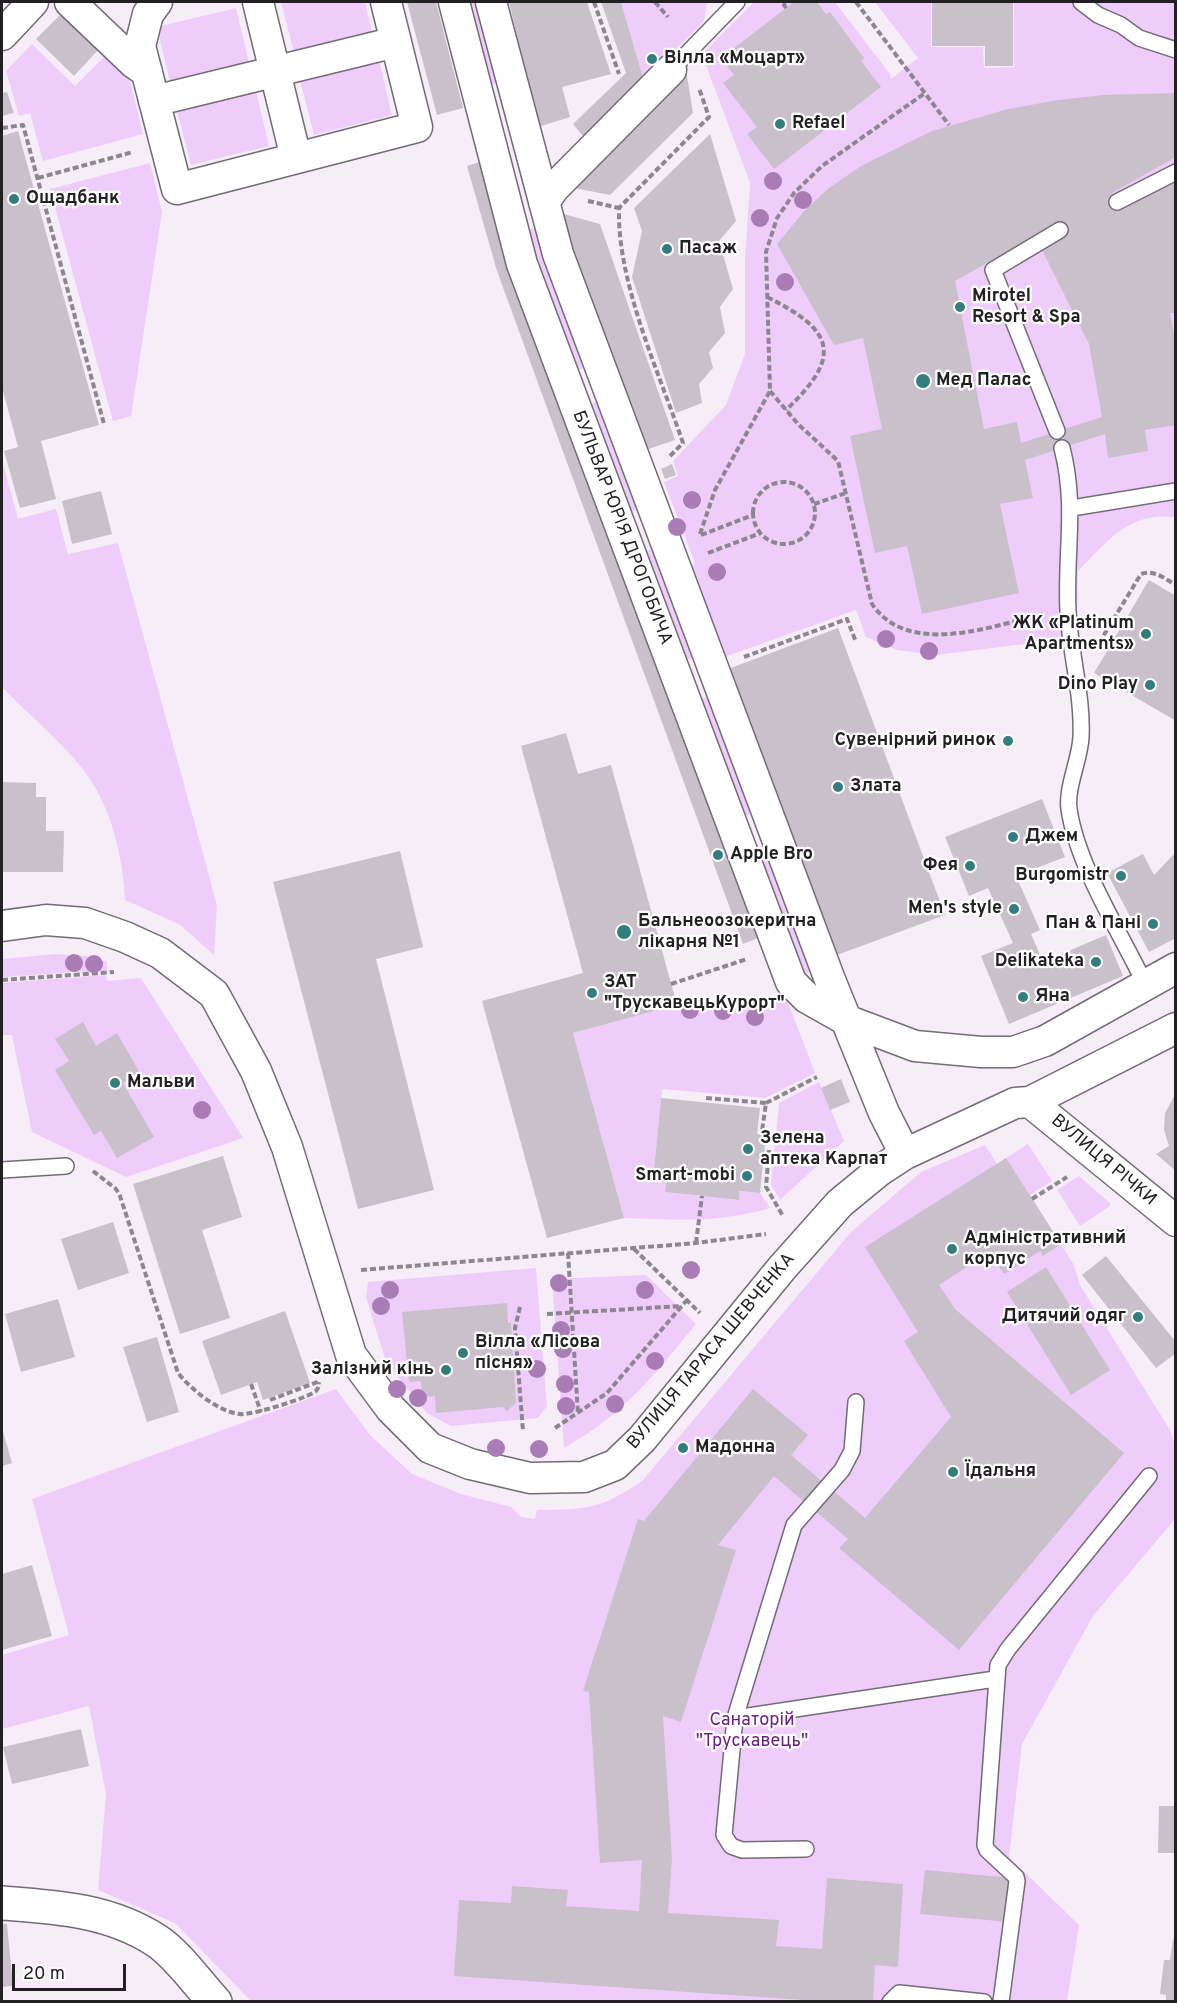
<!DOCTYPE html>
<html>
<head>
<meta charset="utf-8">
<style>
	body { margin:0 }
	#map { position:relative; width:1177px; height:2003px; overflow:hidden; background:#f6edf9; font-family:Overpass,sans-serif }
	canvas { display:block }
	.frame { position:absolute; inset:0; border:3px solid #232024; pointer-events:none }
	.scale { position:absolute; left:12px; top:1964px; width:114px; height:27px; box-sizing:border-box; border:3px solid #232024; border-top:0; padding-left:8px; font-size:18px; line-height:21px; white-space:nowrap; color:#232024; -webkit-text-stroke:4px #fefefe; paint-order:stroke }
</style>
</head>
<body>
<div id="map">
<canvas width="1177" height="2003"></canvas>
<div class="frame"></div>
<div class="scale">20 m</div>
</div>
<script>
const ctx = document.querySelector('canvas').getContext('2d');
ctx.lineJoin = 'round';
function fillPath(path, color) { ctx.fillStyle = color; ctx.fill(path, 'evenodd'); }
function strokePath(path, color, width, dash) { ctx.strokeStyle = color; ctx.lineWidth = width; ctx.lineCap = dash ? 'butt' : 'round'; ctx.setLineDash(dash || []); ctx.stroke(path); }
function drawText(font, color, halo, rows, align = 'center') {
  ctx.font = font + ' Overpass,sans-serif'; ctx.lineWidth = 4.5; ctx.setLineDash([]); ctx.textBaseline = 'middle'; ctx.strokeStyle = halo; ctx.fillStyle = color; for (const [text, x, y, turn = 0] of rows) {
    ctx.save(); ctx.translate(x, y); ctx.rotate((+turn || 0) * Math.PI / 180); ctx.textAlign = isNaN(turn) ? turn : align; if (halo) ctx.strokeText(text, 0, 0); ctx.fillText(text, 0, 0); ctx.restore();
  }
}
const green = new Path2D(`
	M281,2h84l7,31 -78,20z
	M466,2h12l20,81 -12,3z
	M621,2h86l-3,19 -60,60z
	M754,2h81l55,72 1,5 27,-21 -43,-56h56v45h52l1,21 30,-1v-65h161v515c-47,-5 -66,23 -97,54l-1,40 4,34 -21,4 -12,-8 -112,14 -39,-5 -31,-13 -10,-27 -140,50 -27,-92 6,-5 -31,-81 14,-6 -5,-15 53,-56 19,-51v-95l5,-76 -48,-129z
	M236,8l13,55 -79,19 -13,-55z
	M32,44l43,42 33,-33 20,20 15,61 -100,27 -13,-48 -11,3 -13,-45z
	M379,60l13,55 -78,20 -14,-55z
	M256,91l13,55 -78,19 -14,-54z
	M150,163l12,49 -31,204 -18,5 -63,-232z
	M538,228l48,139 -11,4 -41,-110 -7,-31z
	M598,401l41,107 -11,5 -40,-108z
	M2,460l16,59 38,-10 12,45 50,-11 99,362 -3,50 -35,-31 -54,-24c-2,-38 -10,-77 -29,-111 -22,-39 -64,-70 -94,-102z
	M654,548l41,109 -10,4 -41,-109z
	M710,696l44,116 -11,5 -44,-117z
	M771,856l43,114 -11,5 -44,-114z
	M55,954l30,2 22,6v8l-105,7v-18z
	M106,975l1,6 34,-3 102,160 -117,39 -94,-45 -20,-97h-10v-52z
	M785,995l30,78 -50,25 -103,-9 -9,92 13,2 -1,9 73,8 1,-9 21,2 10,15c-51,15 -94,12 -146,10l-51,-185 104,-28z
	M819,1082l25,59 -64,59 -9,-15 8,-82z
	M1028,1144l24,37 -22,14 44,70 6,20 90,145 5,15v74l-82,97 -71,128 -13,113 70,68 -12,76h-816l-76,-78 -77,-33 8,-96 -17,-88 -87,23v-74l67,-20 -37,-136 304,-110 34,46 42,39 49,20 50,13 10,10 14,2 2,-9c51,-1 62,0 105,-29l209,-249 70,-60 64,-27 12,19z
	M1079,1176l31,27v3l-30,20 -23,-36z
	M536,1268l11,138 -9,12 -87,8 -24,-13 -41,-51 -20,-65 2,-15z
	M646,1275l50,49c-42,52 -72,90 -132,124l-12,-169z`);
const building = new Path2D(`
	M407,2h29l27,106 -26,7z
	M509,2h78l24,72 -49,13 8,30 -32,10z
	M601,2h20l23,79 -58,59 -13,-16 53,-51z
	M794,2h23l9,12 4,-2 34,46 -3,3 20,26 -107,82 -27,-35 10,-7 -34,-44 11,-8 -13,-17z
	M932,2h81v64h-28v-20h-53z
	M62,13l37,36 -25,27 -38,-37z
	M686,70l7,43 -83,82 -41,-8z
	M7,92l7,21 -12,3v-23z
	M1176,93v64l-64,36 9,15 55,-27v132h-6l6,31v81l-31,5 3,21 -40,7 -3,-24 -80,26 8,38 -33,6 19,89 -97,21 -15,-68 -32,7 -25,-117 32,-7 -19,-91 -29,7 -57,-101 29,-35 23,-21 32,-22 71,-35 76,-22 50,-9 46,-5zM1057,224l7,13 -23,11 48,96 13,73 -81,26 -4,-21 -33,7 -29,-148z
	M18,131l81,294 -58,16 15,58 -36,9 -16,-57 14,-4 -16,-60v-251z
	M710,134l26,87 -17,20 14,48 -13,18 5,26 -16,19 4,16 -14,16 3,19 -26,10 -44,-136 10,-46 -8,-23z
	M486,160l277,776 -20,8 -246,-673 -30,-105z
	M560,213l40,11 75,216 -29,10z
	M672,464l4,11 -11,4 -4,-10z
	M101,491l11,43 -40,10 -10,-43z
	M1149,580l27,16v125l-82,-48z
	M838,628l107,287 -116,43 -109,-286z
	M566,733l12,41 33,-9 66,240 -104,28 51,185 -77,20 -65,-237 101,-28 -62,-227z
	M2,782l34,1v14h10v34h18l-1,41h-61z
	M1042,799l23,58 -49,19 24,54 -9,4 12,28 63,-27 17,41 -114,48 -28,-68 32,-13 -25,-55 -19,8 -24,-59z
	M400,851l23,96 -47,12 58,231 -76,19 -85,-327z
	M1176,852v86l-27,14 -42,-79 36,-19 11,21z
	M83,1022l13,24 21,-13 23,40 -17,10 31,54 -37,21 -16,-27 -7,4 -39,-65 14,-9 -14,-22z
	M841,1079l9,23 -20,8 -9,-22z
	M1176,1093v78l-20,-17 13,-8 -5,-16 1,-17z
	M661,1098l99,10 -3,26 9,1 -6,58 -21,-2v9l-74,-8 1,-9 -13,-2z
	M223,1156l19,61 -40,13 28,88 -50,16 -47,-150z
	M1006,1158l55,86 -18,12 -3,-5 -36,23 -14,-22 -51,33 16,24 169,144 -165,197 -120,-102 9,-9 -74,-63 -56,69 18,5 -55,172 -18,-6 9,142 -4,55 111,7 -3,26 46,3 5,-71 76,6 -5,83 -23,-2 -2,37h-40l-379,-26 5,-76 52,3 1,-17 56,4 -2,16 73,5 3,-51 -42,3 -11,-171 -6,-1 55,-172 6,2 109,-132 55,46 -17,20 74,63 86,-101 -47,-76 14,-9 -53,-85z
	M113,1222l16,51 -51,17 -17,-51z
	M1106,1256l70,86v11l-20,15 -74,-93z
	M1046,1267l64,103 -39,25 -64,-103z
	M58,1299l17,58 -54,15 -16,-58z
	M507,1303l1,20h3l5,80 -9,8 -4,-4 -67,6 -1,-17 -13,1 -1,-16 -12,1 -7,-70z
	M285,1311l25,72 -47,17 -6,-18 -36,13 -19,-54z
	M157,1337l22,75 -32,10 -24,-75z
	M2,1428l10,35 -10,3z
	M32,1565l20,71 -50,14v-76z
	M81,1729l8,37 -77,18 -9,-37z
	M1159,1806h17v47h-18z
	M925,1870l88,8 -4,44 -89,-8z
	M2,1924h5l6,62 -11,1z
	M1173,1939h3v63h-10v-7l-6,-1 4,-34h6z`);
const path = new Path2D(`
	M594,2l25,72
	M655,2l13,15
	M856,2l93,123
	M786,8l-2,-3 4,-3
	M2,128l21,-3 81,299
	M38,178l95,-26
	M588,201l31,7
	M767,297c69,34 75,60 19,113
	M770,391l28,33 40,37 34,143c36,54 121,22 171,10
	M670,456l13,-13c-24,-71 -66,-160 -64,-235l90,-91 -10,-29
	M753 513a31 31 0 1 1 62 0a31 31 0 1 1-62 0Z
	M814,504l32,-11
	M700,534l15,-44 55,-99 -4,-139 11,-34 17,-25 28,-27 103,-73
	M701,535l52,-20
	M708,553l53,-20
	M1099,643l42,-69c13,-5 24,5 35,11
	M744,657l103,-38 9,23
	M2,980l112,-8
	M671,984l76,-25
	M706,1098l60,5 -4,28
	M766,1103l51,-26
	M769,1150l-3,37 17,29
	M93,1171l23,18 4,7 58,177c13,16 40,39 62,41 10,2 68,-16 76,-23 3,-3 2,-5 3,-9
	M1032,1199l35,-22
	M696,1243l6,-47
	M634,1249l66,64
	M568,1253l10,161
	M361,1270l335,-27 70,-9
	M520,1307l-5,21 8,103
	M547,1314l135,-8
	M251,1384l10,28
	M270,1400l50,-19
	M555,1428l52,-35 80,-93`);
const lane = new Path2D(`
	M1081,2l17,13 23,10 18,13 37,12
	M671,70l66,-68
	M1117,202l59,-30
	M1057,431l-64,-161 67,-40
	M1062,448c15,58 3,105 6,163 2,42 15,84 13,126 -1,23 -15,50 -12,72 8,56 51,123 76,175
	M1072,508l104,-17
	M2,1170l64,-4
	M735,1718l59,-193 48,-55 10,-19 4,-49
	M806,1849l-64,1 -11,-4 -7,-11 11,-117 260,-39
	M890,2002l9,-9 85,9
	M1001,2002l16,-121 -1,-4 -29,-27 -2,-5 13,-180 10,-16 141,-173`);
const street = new Path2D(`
	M70,2l64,61 13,9
	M157,2l-9,12 -8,32 37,143 240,-62 -31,-125
	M258,2l38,156
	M454,2l68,262 269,718 16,16 39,22 69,26 66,6h32l32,-11 131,-73
	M491,2l67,252 272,726 54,133 21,41
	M2,35l31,-33
	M154,101l242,-59
	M544,202l10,-14 117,-118
	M2,926l44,-6 39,3 40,14 35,16 54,41 42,77 31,76 64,208 40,54 39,39 40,16 60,14 54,-1 31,-12 27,-26 140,-171 58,-65 39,-32 26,-17 110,-51 15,-1 146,-74
	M1030,1102l146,119`);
const secondary = new Path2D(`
	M2,1903c54,4 108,7 155,38 20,13 41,43 58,61`);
const trees = [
	[773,181],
	[803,200],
	[760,218],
	[785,282],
	[692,500],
	[677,527],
	[717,572],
	[886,639],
	[929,651],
	[74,963],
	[94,964],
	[690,1010],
	[723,1011],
	[755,1017],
	[202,1110],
	[691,1270],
	[559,1283],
	[390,1290],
	[645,1290],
	[381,1306],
	[561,1330],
	[563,1349],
	[655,1361],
	[537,1369],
	[565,1384],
	[397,1389],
	[418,1398],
	[615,1404],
	[566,1406],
	[496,1448],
	[539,1449]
];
const markers = [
	[652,59,6,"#347d7f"],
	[780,124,6,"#347d7f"],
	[14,199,6,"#347d7f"],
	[667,249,6,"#347d7f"],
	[960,307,6,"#347d7f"],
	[923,381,8,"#347d7f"],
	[1146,634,6,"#347d7f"],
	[1150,685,6,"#347d7f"],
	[1008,741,6,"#347d7f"],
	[838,787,6,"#347d7f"],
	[1013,837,6,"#347d7f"],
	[718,855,6,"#347d7f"],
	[970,866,6,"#347d7f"],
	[1121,876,6,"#347d7f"],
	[1014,909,6,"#347d7f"],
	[1153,924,6,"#347d7f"],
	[624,932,8,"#347d7f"],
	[1096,962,6,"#347d7f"],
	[592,993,6,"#347d7f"],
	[1023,997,6,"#347d7f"],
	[115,1083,6,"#347d7f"],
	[748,1149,6,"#347d7f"],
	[747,1176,6,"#347d7f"],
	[952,1249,6,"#347d7f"],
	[1138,1317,6,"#347d7f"],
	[463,1353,6,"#347d7f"],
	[446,1370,6,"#347d7f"],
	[683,1448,6,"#347d7f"],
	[953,1472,6,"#347d7f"]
];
const poiNames = [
	["Вілла «Моцарт»",664,59],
	["Refael",792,124],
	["Ощадбанк",26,199],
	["Пасаж",679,249],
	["Mirotel",972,297],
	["Resort & Spa",972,318],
	["Мед Палас",936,381],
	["ЖК «Platinum",1134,624,"right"],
	["Apartments»",1134,645,"right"],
	["Dino Play",1138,685,"right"],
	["Сувенірний ринок",996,741,"right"],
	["Злата",850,787],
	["Джем",1025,837],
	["Apple Bro",730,855],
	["Фея",958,866,"right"],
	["Burgomistr",1109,876,"right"],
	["Men's style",1002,909,"right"],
	["Бальнеоозокеритна",638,922],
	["лікарня №1",638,943],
	["Пан & Пані",1141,924,"right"],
	["Delikateka",1084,962,"right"],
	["ЗАТ",604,983],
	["\"ТрускавецьКурорт\"",604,1004],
	["Яна",1035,997],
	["Мальви",127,1083],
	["Зелена",760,1139],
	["аптека Карпат",760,1160],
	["Smart-mobi",735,1176,"right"],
	["Адміністративний",964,1239],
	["корпус",964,1260],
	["Дитячий одяг",1126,1317,"right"],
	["Вілла «Лісова",475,1343],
	["пісня»",475,1364],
	["Залізний кінь",434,1370,"right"],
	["Мадонна",695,1448],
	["Їдальня",965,1472]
];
const streetNames = [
	["БУЛЬВАР ЮРІЯ ДРОГОБИЧА",621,528,69],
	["ВУЛИЦЯ РІЧКИ",1103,1161,40],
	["ВУЛИЦЯ ТАРАСА ШЕВЧЕНКА",712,1352,-50]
];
const parkNames = [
	["Санаторій",752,1721],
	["\"Трускавець\"",752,1742]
];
fillPath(green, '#efcdfb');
fillPath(building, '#c9c0cc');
strokePath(lane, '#736b76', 18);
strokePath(street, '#736b76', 33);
strokePath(secondary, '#736b76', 36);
strokePath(path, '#8c868e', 4, [6, 3]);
strokePath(lane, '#fff', 15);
strokePath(street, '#fff', 30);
strokePath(secondary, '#fff', 33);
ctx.fillStyle = '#a97cb6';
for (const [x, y] of trees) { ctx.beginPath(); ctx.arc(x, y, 9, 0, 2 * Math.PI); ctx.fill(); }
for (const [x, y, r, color] of markers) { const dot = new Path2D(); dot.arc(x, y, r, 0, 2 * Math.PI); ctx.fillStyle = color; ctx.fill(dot); strokePath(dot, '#fefefe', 2); }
drawText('bold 18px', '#232024', '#fefefe', poiNames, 'left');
drawText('18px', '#232024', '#fefefe', streetNames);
drawText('18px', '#6a207f', '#fefefe', parkNames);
</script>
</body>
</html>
